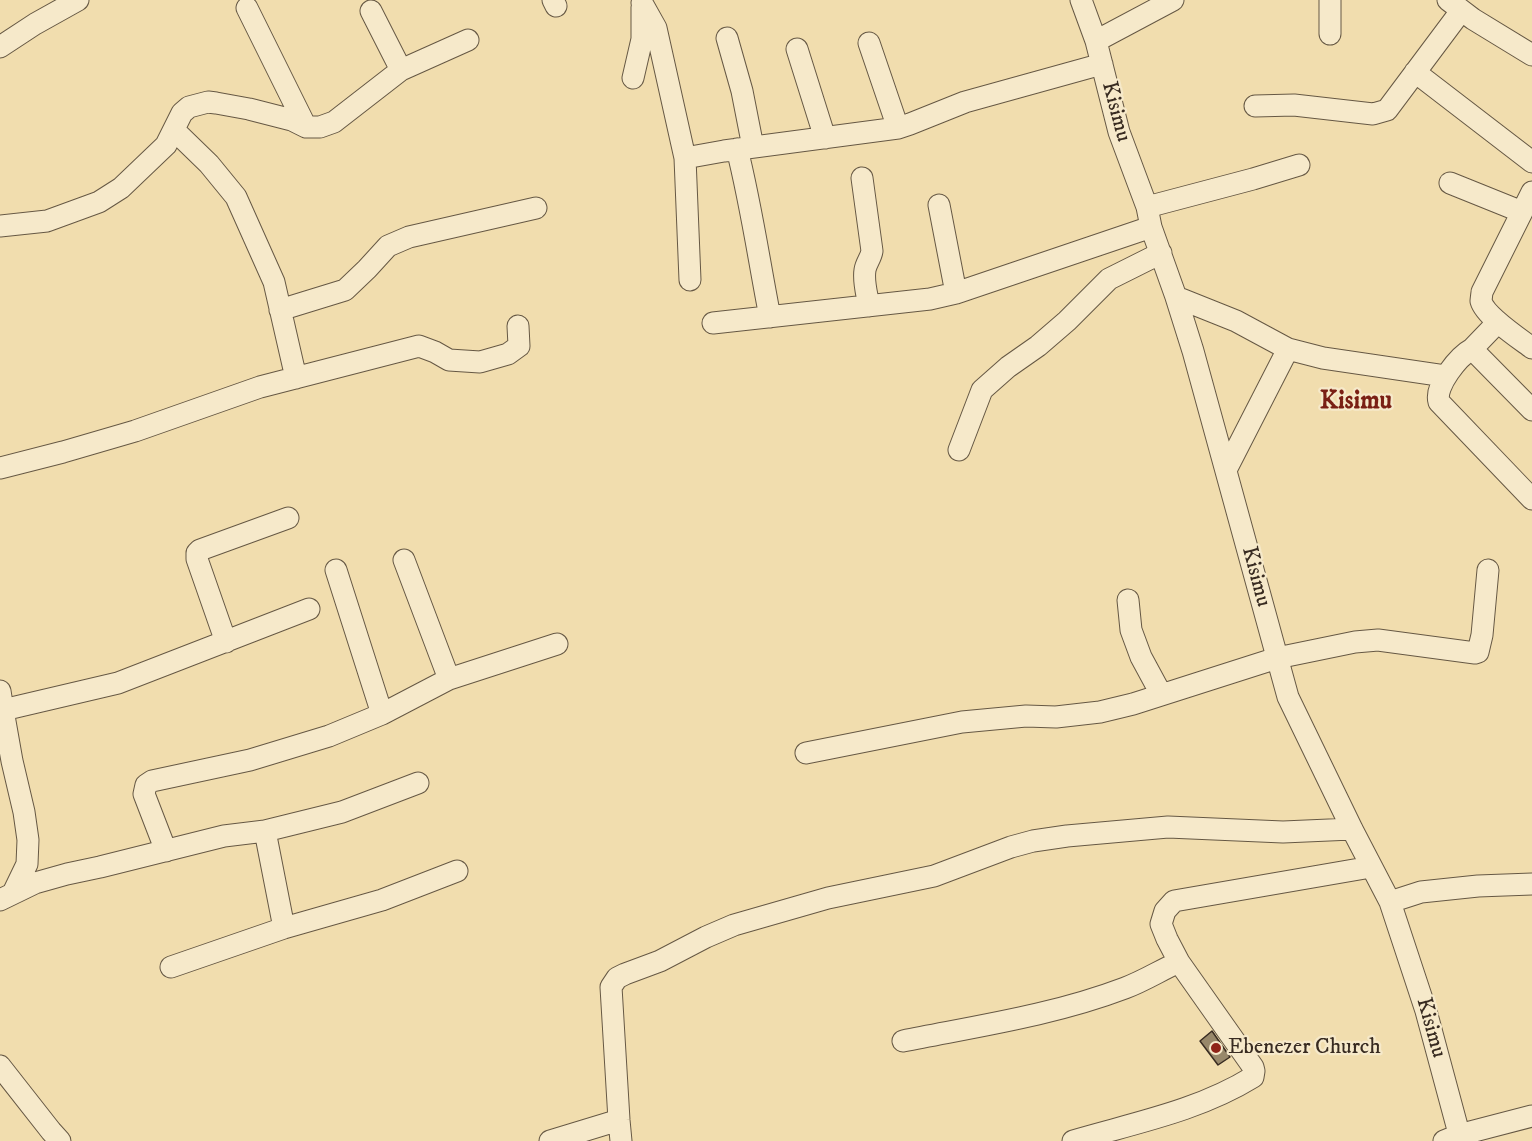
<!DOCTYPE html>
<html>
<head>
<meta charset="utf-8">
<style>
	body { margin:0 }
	canvas { display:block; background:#f1ddae }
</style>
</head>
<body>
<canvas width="1532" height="1141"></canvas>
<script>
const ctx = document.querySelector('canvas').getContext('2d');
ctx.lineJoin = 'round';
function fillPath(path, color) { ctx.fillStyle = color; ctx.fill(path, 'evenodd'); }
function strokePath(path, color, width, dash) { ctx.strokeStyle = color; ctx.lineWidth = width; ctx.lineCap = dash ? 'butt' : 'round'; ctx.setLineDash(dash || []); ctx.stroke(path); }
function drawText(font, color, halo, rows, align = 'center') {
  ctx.font = font + ' "IM FELL DW Pica",serif'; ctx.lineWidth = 4.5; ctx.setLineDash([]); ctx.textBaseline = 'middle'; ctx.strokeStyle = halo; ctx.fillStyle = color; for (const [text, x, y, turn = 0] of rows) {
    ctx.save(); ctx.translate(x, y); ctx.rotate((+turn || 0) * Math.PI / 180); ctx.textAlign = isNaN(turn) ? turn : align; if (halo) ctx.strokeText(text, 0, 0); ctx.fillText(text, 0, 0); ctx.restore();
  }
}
const building = new Path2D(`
	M1212,1031l18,26 -12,8 -18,-24z`);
const minor = new Path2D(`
	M553,0l3,6
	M1081,0l15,41 23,91 28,75 4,20 25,70 17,54 95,346 64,132 38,73 36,109 35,130
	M1330,0v34
	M1448,0l25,19 59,36
	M642,3l14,25 29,130 5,122
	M247,8l59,119
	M371,11l30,59
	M727,38l15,53 11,56
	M1096,41l77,-41
	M869,43l29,85
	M0,47l35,-23 43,-24
	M797,49l28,89
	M1415,72l117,90
	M633,78l9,-39v-32
	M1255,106l39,-1 79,9 14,-4 74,-99
	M174,130l35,34 27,33 38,85 22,96
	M737,149c14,55 22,112 33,168
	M685,158l39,-7 174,-23 12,-4 55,-22 137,-38
	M862,178l10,73c-1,7 -6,12 -7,19 -2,12 2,24 4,36
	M1450,183l72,29
	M1532,192l-50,100c0,1 -1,8 -1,9 4,15 39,38 51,47
	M939,205l17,88
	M1147,207l106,-28 46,-14
	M0,226l47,-5 52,-19 22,-14 45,-43 16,-32 7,-6 19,-5 8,1 33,6 43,11 14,7h14l14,-5 67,-52 67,-30
	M1176,297l60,24 52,28 35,9 122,18
	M280,310l65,-20 22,-21 21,-23 21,-9 127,-29
	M713,323l217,-24 26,-6 195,-66
	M1472,349l26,-27
	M1532,410l-60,-61c-13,7 -38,37 -33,53l93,97
	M959,450l23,-60 26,-23 30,-21 29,-25 42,-42 52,-26
	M0,468l63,-16 72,-21 125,-44 159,-41 16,6 14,8 31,2 28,-8 11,-8 -1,-20
	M1226,470l62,-121
	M404,560l45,119
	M336,570l46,144
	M1128,600l3,30 10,27 20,37
	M226,642l-29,-83v-6l3,-3 88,-32
	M0,691l3,19
	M806,753l156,-31 64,-6 30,1 44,-5 33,-8 144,-46 78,-16 23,-2 97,13 3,-1 4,-17 6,-65
	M265,831l19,97
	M166,851l-22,-57 2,-9 6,-4 98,-21 79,-24 53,-22 67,-35 108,-35
	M13,893l14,-29 1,-24 -4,-28 -12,-51 -9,-51 115,-27 191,-74
	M0,900l35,-17 32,-9 33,-7 124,-31 41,-5 77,-19 76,-29
	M1390,902l31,-10 57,-6 54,-2
	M171,967l113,-39 98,-28 75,-29
	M903,1041c75,-15 151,-26 222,-53 19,-7 36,-18 54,-26
	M0,1066l51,65 9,10
	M550,1141l69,-21
	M621,1141l-2,-21 -8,-133 6,-9 8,-4 35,-13 46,-24 28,-12 94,-27 106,-22 77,-29 22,-6 34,-5 101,-9 115,5 69,-3
	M1073,1141c61,-18 125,-30 180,-64l1,-6 -1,-4 -74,-105 -12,-23 -6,-15 4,-13 9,-10 197,-34
	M1444,1141l15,-6 73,-19`);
const markers = [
	[1216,1048,6,"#8f2418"]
];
const streetNames = [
	["Kisimu",1115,112,75],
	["Kisimu",1255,577,75],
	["Kisimu",1430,1028,74]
];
const poiNames = [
	["Ebenezer Church",1228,1048]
];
const quarterNames = [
	["Kisimu",1356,403]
];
fillPath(building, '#98886a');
strokePath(building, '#382b21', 1.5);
strokePath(minor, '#665844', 23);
strokePath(minor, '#f6e9ca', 21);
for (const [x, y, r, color] of markers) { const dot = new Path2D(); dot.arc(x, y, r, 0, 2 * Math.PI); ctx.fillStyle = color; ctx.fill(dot); strokePath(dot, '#f6e9ca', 2); }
drawText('22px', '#382b21', '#f6e9ca', streetNames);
drawText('22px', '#382b21', '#f6e9ca', poiNames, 'left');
drawText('bold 26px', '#7a1f14', '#f6e9ca', quarterNames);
</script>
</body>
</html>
